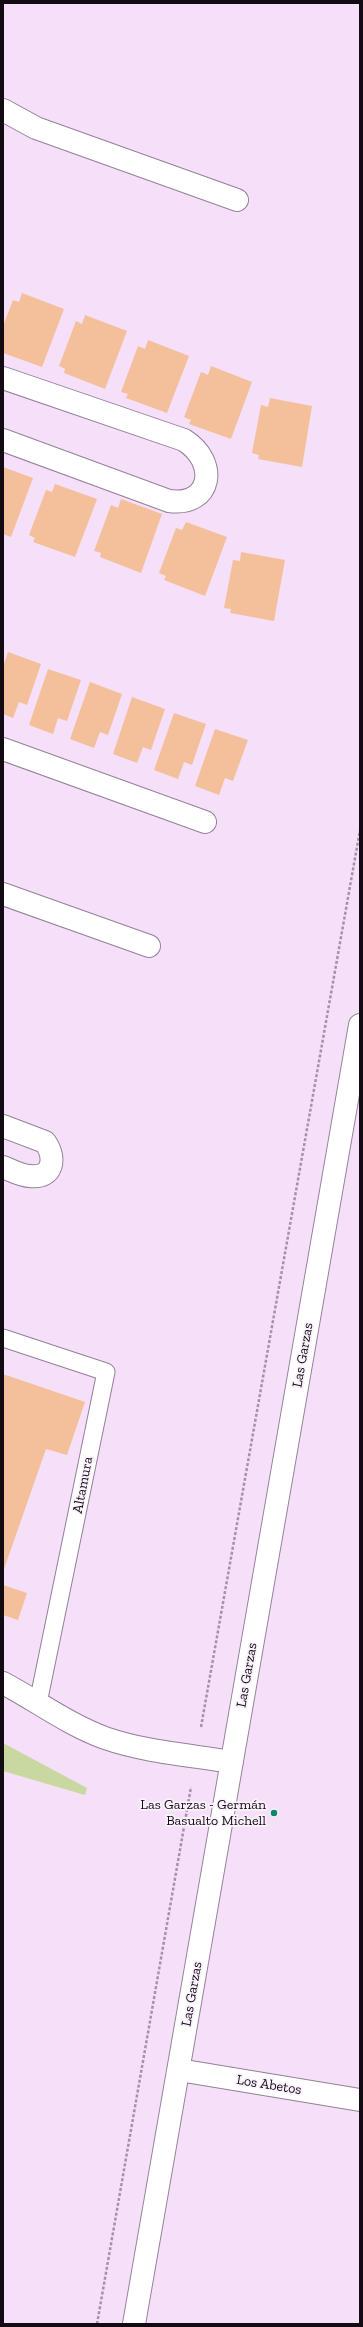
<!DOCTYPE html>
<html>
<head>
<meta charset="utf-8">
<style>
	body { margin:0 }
	#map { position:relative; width:363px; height:2327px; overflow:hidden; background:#f5dff9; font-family:"Zilla Slab",serif }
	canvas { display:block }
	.frame { position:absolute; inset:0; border:4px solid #120b13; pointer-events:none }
</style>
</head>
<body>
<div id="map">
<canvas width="363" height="2327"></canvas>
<div class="frame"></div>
</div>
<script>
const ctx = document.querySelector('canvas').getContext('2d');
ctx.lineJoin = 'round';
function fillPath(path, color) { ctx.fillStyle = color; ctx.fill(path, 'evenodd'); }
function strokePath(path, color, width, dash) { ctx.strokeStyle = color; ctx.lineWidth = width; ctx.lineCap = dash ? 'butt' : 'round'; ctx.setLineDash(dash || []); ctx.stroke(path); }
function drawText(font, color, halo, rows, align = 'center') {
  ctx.font = font + ' "Zilla Slab",serif'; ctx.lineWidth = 3.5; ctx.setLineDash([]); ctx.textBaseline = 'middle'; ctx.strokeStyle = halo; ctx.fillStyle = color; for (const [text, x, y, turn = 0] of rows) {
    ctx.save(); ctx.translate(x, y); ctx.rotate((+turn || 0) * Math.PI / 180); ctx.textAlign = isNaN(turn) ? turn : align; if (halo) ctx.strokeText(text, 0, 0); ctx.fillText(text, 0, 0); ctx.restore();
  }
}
const green = new Path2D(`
	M3,1743l84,45 -2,7 -82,-24z`);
const building = new Path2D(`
	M22,293l42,16 -22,58 -39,-14v-27l10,-26 6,2z
	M85,315l42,16 -22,58 -41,-16 1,-4 -6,-3 17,-45 6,3z
	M148,340l41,16 -22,57 -41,-15 2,-4 -7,-2 17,-46 7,3z
	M211,366l41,16 -21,57 -42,-15 2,-4 -7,-3 17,-45 7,3z
	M270,398l42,8 -10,61 -44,-8 1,-4 -7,-2 9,-48 7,2z
	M3,467l30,11 -22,59 -8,-3z
	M55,484l42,15 -22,58 -42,-15 2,-4 -6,-3 17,-45 6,2z
	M121,499l41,15 -21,59 -41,-16 1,-4 -7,-2 17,-46 7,3z
	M186,522l41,15 -22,59 -41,-16 2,-4 -7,-3 17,-45 6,2z
	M241,552l44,8 -11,61 -44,-8 1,-4 -7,-1 9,-48 7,1z
	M8,652l33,12 -14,41 -8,-3 -6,16 -10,-4v-47z
	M48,669l33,11 -14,41 -9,-3 -5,16 -24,-9z
	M90,682l32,12 -14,41 -8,-3 -6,16 -24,-9z
	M132,697l33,12 -14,41 -8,-3 -6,16 -24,-9z
	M174,713l32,11 -14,41 -8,-3 -6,17 -24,-9z
	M215,729l33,11 -15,41 -8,-3 -6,17 -24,-9z
	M3,1374l82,28 -18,53 -21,-6 -43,123z
	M3,1585l24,8 -9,27 -15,-5z`);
const path = new Path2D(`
	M201,1727l159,-897
	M97,2324l94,-537`);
const service = new Path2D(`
	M3,1338l103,34 -68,331`);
const minor = new Path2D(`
	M3,110l33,18 201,72
	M3,378l181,62c35,22 28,67 -15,61l-166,-61
	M3,749l202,73
	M3,894l146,52
	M3,1126l42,16c11,15 9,37 -15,34 -9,0 -19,-6 -27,-9
	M3,1683c34,18 66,42 102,55 40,14 85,17 127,24
	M179,2070l181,30
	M134,2324l226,-1299`);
const markers = [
	[274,1813,4,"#108666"]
];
const streetNames = [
	["Las Garzas",303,1355,-80],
	["Altamura",83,1485,-79],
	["Las Garzas",247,1675,-80],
	["Las Garzas",192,1994,-80],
	["Los Abetos",269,2085,9]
];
const poiNames = [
	["Las Garzas - Germán",266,1805],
	["Basualto Michell",266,1821]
];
fillPath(green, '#c9d8a1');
fillPath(building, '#f4c09b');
strokePath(service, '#948098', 19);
strokePath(minor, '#948098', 24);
strokePath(path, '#a493a7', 2.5, [3, 2]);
strokePath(service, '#fff', 17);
strokePath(minor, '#fff', 22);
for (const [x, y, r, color] of markers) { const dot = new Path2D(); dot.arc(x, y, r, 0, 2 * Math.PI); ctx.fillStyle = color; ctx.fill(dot); strokePath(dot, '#faf1fc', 1.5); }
drawText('14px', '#120b13', '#faf1fc', streetNames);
drawText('14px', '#120b13', '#faf1fc', poiNames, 'right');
</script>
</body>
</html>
